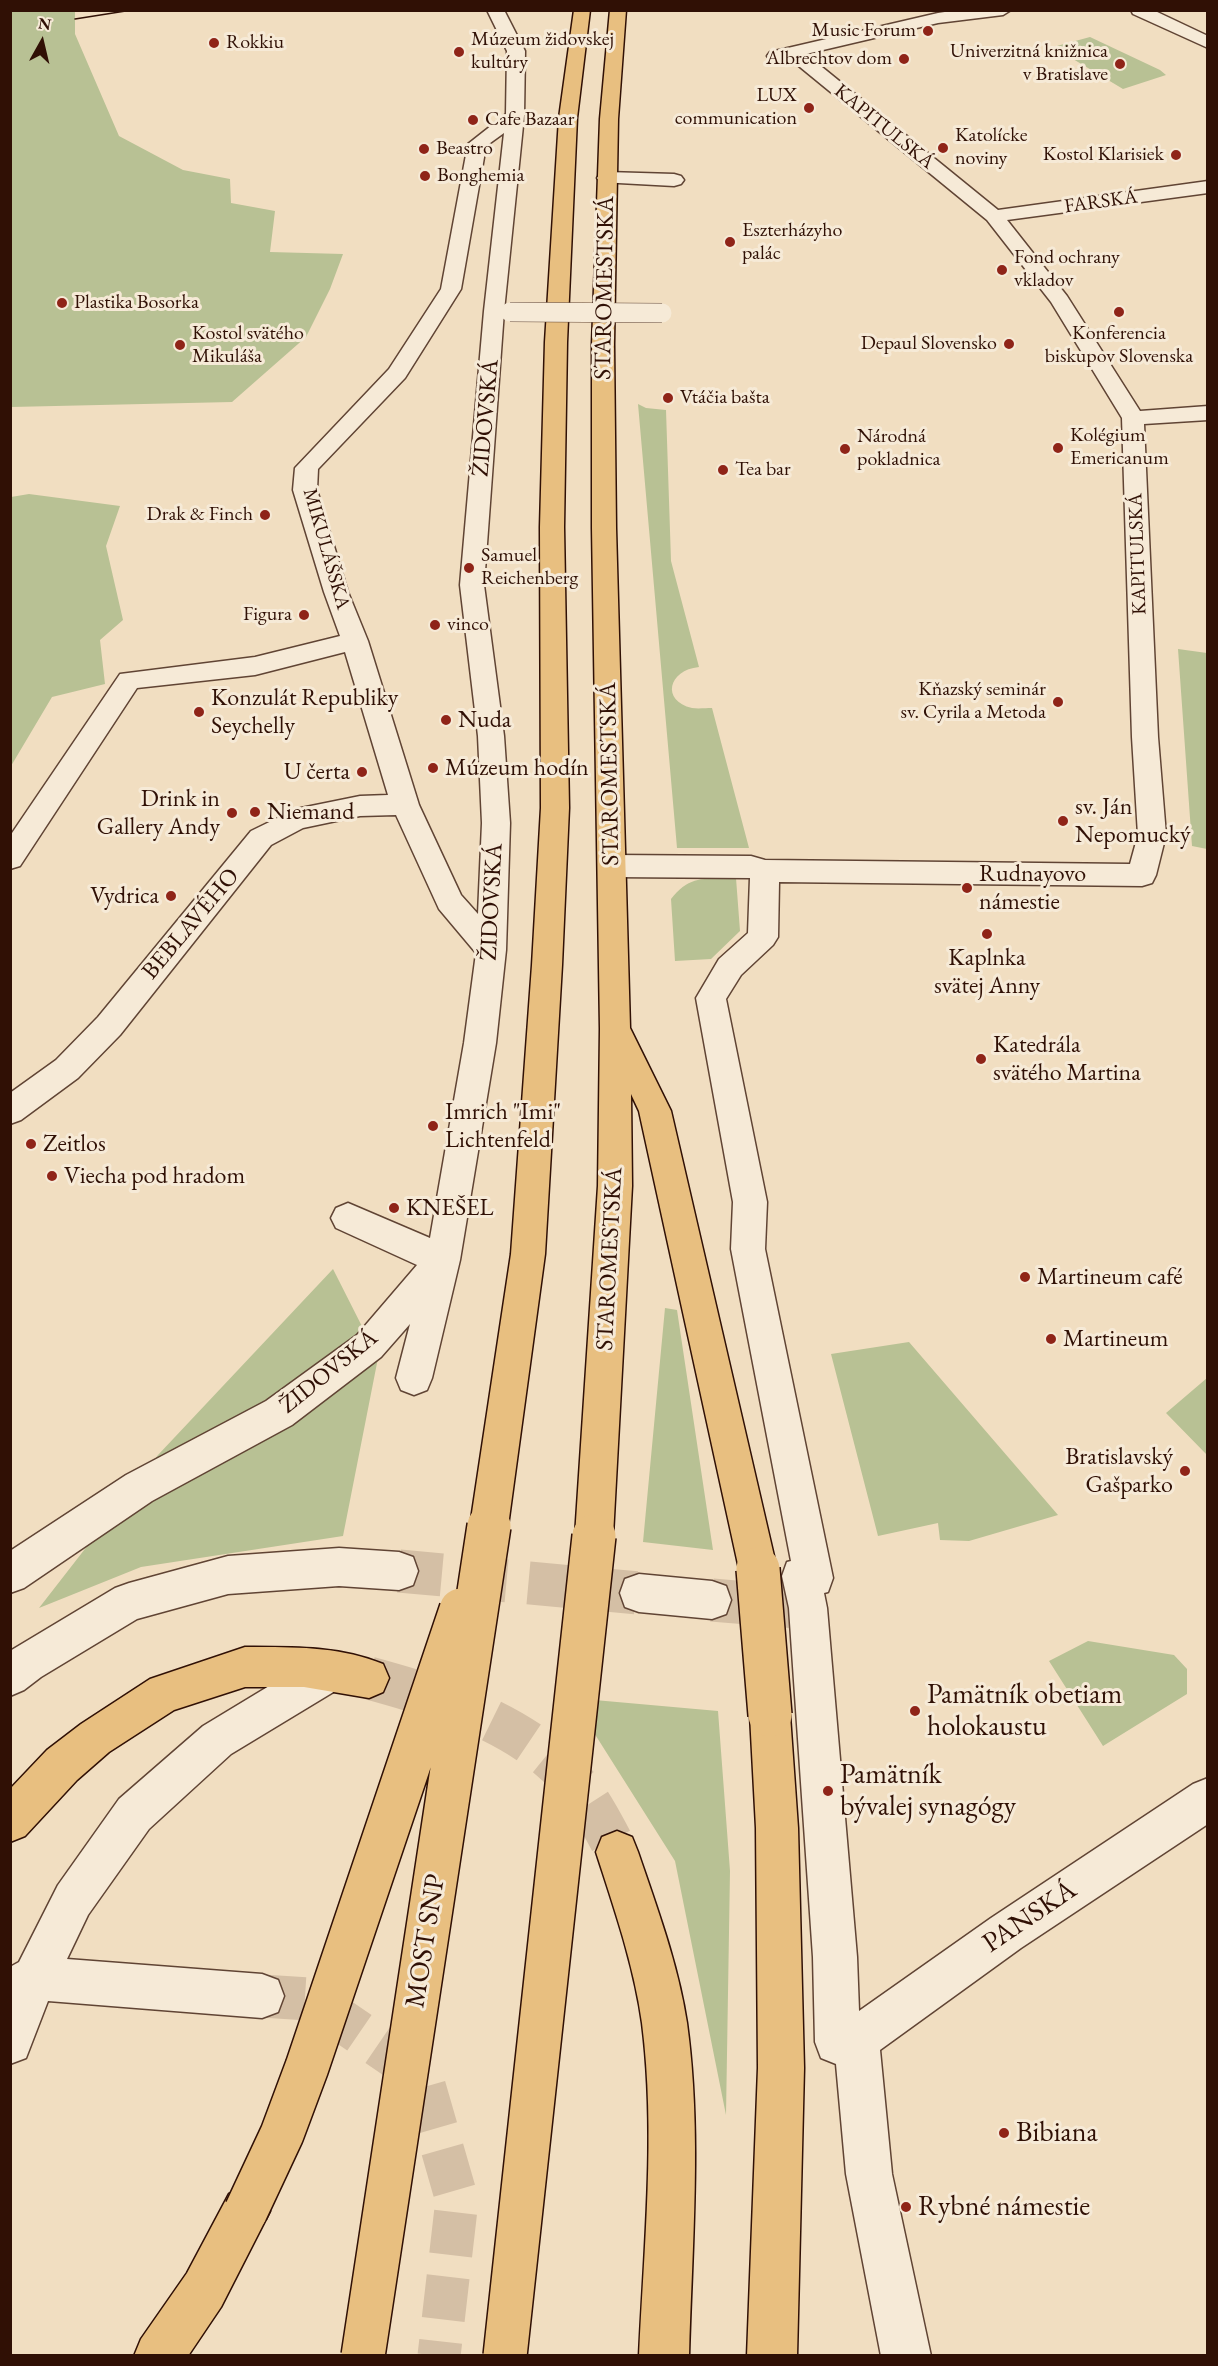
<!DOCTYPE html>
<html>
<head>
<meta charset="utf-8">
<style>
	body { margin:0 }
	#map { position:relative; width:1218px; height:2366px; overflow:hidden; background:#f1dec1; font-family:"EB Garamond",serif }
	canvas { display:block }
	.frame { position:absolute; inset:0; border:12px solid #301005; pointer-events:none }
	.north { position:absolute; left:12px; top:12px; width:60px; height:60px; -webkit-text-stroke:4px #f6ead7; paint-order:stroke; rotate:8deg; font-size:16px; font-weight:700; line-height:24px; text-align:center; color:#301005 }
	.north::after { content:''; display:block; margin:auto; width:21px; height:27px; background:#301005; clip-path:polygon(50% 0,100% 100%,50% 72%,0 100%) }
</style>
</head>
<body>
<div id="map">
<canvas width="1218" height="2366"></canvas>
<div class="frame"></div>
<div class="north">N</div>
</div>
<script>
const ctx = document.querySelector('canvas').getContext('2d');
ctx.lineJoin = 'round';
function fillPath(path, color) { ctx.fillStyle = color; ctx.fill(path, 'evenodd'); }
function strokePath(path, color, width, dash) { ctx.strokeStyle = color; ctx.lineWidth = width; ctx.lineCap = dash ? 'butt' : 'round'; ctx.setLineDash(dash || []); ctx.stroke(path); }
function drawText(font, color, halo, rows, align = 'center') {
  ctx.font = font + ' "EB Garamond",serif'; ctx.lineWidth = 6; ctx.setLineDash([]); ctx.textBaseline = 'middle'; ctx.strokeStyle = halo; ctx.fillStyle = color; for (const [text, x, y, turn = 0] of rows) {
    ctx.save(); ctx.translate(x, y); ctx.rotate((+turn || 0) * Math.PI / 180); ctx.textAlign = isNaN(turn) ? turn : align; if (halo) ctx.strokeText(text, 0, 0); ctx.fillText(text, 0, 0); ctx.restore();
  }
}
const green = new Path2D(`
	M10,11h65v23l44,102 64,34 47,9 1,24 44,8 -5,41 73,2 -13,35 -24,48 -74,65 -221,5z
	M1090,37l70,33 6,5 -43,14 -70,-42z
	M638,404l8,4 20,2 5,151 28,106c-31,3 -38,34 -7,41 6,1 14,0 20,0l37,140h-72z
	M29,494l91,12 -14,40 17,74 -23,20 5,44 -53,13 -41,69v-269z
	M1178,649l29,4v196l-15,-3z
	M736,878l4,53 -29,28 -36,2 -4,-62c19,-25 36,-20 65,-21z
	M333,1269l45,89 -35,178 -202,31 -102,41 119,-153z
	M665,1308l12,2 36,240 -70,-8z
	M909,1342l149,173 -89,26 -29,-1 -2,-17 -60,13 -47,-182z
	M1207,1378v77l-41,-42z
	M1088,1641l86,14 13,14v25l-84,52 -54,-85z
	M572,1698l146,13 12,160 -4,244 -51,-254z`);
const minorTunnel = new Path2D(`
	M399,1571l240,22
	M712,1600l96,8
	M262,1996l48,3 111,76 36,125 -18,156`);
const majorTunnel = new Path2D(`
	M369,1678c73,20 154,45 205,104 18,21 30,46 43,70`);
const minor = new Path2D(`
	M487,10h17l21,41 -1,65 -20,195 -20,274 20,151 6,87 -4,127 -10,93 -36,217 -28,118 -5,12 -13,5 -13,-5 -5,-12 14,-54 -29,33 -89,68 -140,76 -128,87 -14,5v-42l116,-76 140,-74 91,-66 60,-70 -81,-37 -5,-10 5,-10 12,-5 82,35 34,-195 12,-90 -37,-44 -43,-94 -36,1 -57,12 -32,17 -151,190 -42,43 -57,42 -11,4v-31l46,-33 42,-43 153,-186 45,-22 64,-13 28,-1 -43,-143 -90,23 -118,13 -117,178 -10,3v-33l110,-162 135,-17 85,-21 -16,-44 -31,-102 2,-22 94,-99 52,-80 27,-145 38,-30 1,-63zM504,133l-20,178 -24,274 18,151 4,87 -4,91 -17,-19 -42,-90 -51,-164 -20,-49 -31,-102 1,-21 87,-91 56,-89 25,-143z
	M958,10h53l-8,5 -65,8 -132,31 192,156 210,-29v12l-201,27 60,76 73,115 68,-5v14l-64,4 14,313 8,98 -10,40 -4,8 -10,3 -363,-4 -1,55 -5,8 -32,30 -15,24 41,203 -2,47 68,329 -5,14 -4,1 3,15 30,349 2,54 132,-93 202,-134 15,-6v46l-187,124 -141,102 12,124 39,182h-50l-35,-182 -10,-110 -15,-6 -6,-16 -2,-85 -24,-349 -7,-32 5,-14 4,-1 -60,-312 2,-47 -37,-204 23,-39 29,-26 2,-55 -138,-1 -10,-3 -4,-8 4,-8 10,-3 139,1 14,4 365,4 8,-29 -6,-98 -10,-319 -71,-116 -64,-82 -198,-162 -13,3 -6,-1 -3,-4 3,-4 22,-5 146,-34z
	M1131,10h22l55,26v12l-75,-34z
	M607,172l67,2 7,2 3,4 -3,4 -7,2 -74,-4 -3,-4 3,-4z
	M339,1548l60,4 14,5 5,14 -5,14 -14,5 -60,-4 -111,8 -91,25 -96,58 -17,13 -14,6v-45l105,-63 14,-5 99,-27z
	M639,1574l73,7 14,5 5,14 -5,14 -14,5 -73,-7 -14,-5 -5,-14 5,-14z
	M331,1651l14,6 6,14 -6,14 -114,69 -82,75 -61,86 -21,44 195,15 16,6 6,16 -6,16 -16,6 -214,-17 -22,57 -16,6v-97l9,-5 39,-77 61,-86 84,-73 114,-69z`);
const major = new Path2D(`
	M574,10h16l-13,108 -10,224 -3,185 5,281 -7,157 -17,289 -37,272 -6,13 -13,6 -13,-6 -6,-13 41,-272 21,-289 9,-157 -1,-281 5,-185 14,-224z
	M610,10h16l-8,109 -4,225 2,184 14,500 41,83 106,458 -5,14 -14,5 -14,-5 -5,-14 -100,-458 -8,-17 1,92 -19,350 -6,13 -13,6 -13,-6 -6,-13 23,-350 2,-157 -8,-501v-184l8,-225z
	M245,1647c46,0 95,-1 138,17l6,14 -6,14 -14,6 -65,-11h-59l-71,23 -65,42 -32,28 -52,56 -15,6v-53l37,-39 34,-26 69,-45z
	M770,1695l14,6 6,14 8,113 6,240 -7,288h-50l11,-288 -2,-240 -6,-113 6,-14z
	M617,1831l15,6 6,15c19,56 40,112 49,171 15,109 5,223 2,333h-50c5,-110 17,-223 3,-333 -8,-58 -28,-115 -46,-171l6,-15z
	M246,2187l17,7 7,17 -49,96 -33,49h-54l7,-17 46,-66 42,-79z`);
const tram = new Path2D(`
	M75,19l57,-9`);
const minorBridge = new Path2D(`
	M510,312l152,1`);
const majorBridge = new Path2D(`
	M758,1569l12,146
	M246,2211l36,-77 25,-67 154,-457
	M363,2356l126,-830
	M505,2356l89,-820`);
const markers = [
	[928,31,6,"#8f2418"],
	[214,43,6,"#8f2418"],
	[459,52,6,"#8f2418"],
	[904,59,6,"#8f2418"],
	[1120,64,6,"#8f2418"],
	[809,108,6,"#8f2418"],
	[473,120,6,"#8f2418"],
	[943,148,6,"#8f2418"],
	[424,149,6,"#8f2418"],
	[1176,155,6,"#8f2418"],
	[425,176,6,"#8f2418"],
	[730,242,6,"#8f2418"],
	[1002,270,6,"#8f2418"],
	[62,303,6,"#8f2418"],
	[1119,312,6,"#8f2418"],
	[1009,344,6,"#8f2418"],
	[180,345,6,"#8f2418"],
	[668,398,6,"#8f2418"],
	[1058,448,6,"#8f2418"],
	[845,449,6,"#8f2418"],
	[723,470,6,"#8f2418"],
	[265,515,6,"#8f2418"],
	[469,568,6,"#8f2418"],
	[304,615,6,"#8f2418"],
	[435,625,6,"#8f2418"],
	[1058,702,6,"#8f2418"],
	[199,712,6,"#8f2418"],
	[446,720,6,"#8f2418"],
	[433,768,6,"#8f2418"],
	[362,772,6,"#8f2418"],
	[255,812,6,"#8f2418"],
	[232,813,6,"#8f2418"],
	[1063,821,6,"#8f2418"],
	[967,888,6,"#8f2418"],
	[171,896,6,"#8f2418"],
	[987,934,6,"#8f2418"],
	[981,1059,6,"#8f2418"],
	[433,1126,6,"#8f2418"],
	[31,1144,6,"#8f2418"],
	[52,1176,6,"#8f2418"],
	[394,1208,6,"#8f2418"],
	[1025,1277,6,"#8f2418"],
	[1051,1339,6,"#8f2418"],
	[1185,1471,6,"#8f2418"],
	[915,1711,6,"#8f2418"],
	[828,1791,6,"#8f2418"],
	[1004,2133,6,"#8f2418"],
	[906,2207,6,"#8f2418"]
];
const farPoinames = [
	["Music Forum",916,31,"right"],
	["Múzeum židovskej",471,40],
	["kultúry",471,63],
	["Rokkiu",226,43],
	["Univerzitná knižnica",1108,52,"right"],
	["v Bratislave",1108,75,"right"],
	["Albrechtov dom",892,59,"right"],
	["LUX",797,96,"right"],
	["communication",797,119,"right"],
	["Cafe Bazaar",485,120],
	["Katolícke",955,136],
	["noviny",955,159],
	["Beastro",436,149],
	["Kostol Klarisiek",1164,155,"right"],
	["Bonghemia",437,176],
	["Eszterházyho",742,231],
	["palác",742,254],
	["Fond ochrany",1014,258],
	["vkladov",1014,281],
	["Plastika Bosorka",74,303],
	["Kostol svätého",192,334],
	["Mikuláša",192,357],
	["Konferencia",1119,334,"center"],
	["biskupov Slovenska",1119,357,"center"],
	["Depaul Slovensko",997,344,"right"],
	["Vtáčia bašta",680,398],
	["Kolégium",1070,436],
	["Emericanum",1070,459],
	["Národná",857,437],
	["pokladnica",857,460],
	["Tea bar",735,470],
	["Drak & Finch",253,515,"right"],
	["Samuel",481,556],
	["Reichenberg",481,579],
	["Figura",292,615,"right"],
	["vinco",447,625],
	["Kňazský seminár",1046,690,"right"],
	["sv. Cyrila a Metoda",1046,713,"right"]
];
const farStreetnames = [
	["KAPITULSKÁ",884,127,39],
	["FARSKÁ",1101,202,-8],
	["MIKULÁŠSKA",326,549,74],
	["KAPITULSKÁ",1138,554,-92]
];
const streetNames = [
	["STAROMESTSKÁ",605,288,-89],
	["ŽIDOVSKÁ",486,418,-85],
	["STAROMESTSKÁ",610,774,-91],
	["ŽIDOVSKÁ",492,902,-87],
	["BEBLAVÉHO",191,924,-50],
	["STAROMESTSKÁ",610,1259,-87],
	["ŽIDOVSKÁ",329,1372,-39]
];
const poiNames = [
	["Konzulát Republiky",211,698],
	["Seychelly",211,726],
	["Nuda",458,720],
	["Múzeum hodín",445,768],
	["U čerta",350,772,"right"],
	["Drink in",220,799,"right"],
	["Gallery Andy",220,827,"right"],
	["sv. Ján",1075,807],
	["Nepomucký",1075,835],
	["Niemand",267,812],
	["Rudnayovo",979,874],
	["námestie",979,902],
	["Vydrica",159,896,"right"],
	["Kaplnka",987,958,"center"],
	["svätej Anny",987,986,"center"],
	["Katedrála",993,1045],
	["svätého Martina",993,1073],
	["Imrich \"Imi\"",445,1112],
	["Lichtenfeld",445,1140],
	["Zeitlos",43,1144],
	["Viecha pod hradom",64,1176],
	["KNEŠEL",406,1208],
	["Martineum café",1037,1277],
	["Martineum",1063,1339],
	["Bratislavský",1173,1457,"right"],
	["Gašparko",1173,1485,"right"]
];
const nearPoinames = [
	["Pamätník obetiam",927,1695],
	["holokaustu",927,1727],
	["Pamätník",840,1775],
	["bývalej synagógy",840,1807],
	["Bibiana",1016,2133],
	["Rybné námestie",918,2207]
];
const nearStreetnames = [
	["PANSKÁ",1030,1917,-34],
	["MOST SNP",426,1941,-81]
];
fillPath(green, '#b8c194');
strokePath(minorTunnel, '#d4bfa5', 43, [43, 22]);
strokePath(majorTunnel, '#d4bfa5', 43, [43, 22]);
strokePath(minor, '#604434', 3);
strokePath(major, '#301005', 3);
fillPath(minor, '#f6ead7');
fillPath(major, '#e8bf80');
strokePath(tram, '#301005', 1.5);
strokePath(minorBridge, '#604434', 20, []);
strokePath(majorBridge, '#301005', 46, []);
strokePath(minorBridge, '#f6ead7', 19);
strokePath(majorBridge, '#e8bf80', 43);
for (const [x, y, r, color] of markers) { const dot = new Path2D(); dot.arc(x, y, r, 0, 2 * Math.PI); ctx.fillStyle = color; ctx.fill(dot); strokePath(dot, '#f6ead7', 2); }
drawText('20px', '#301005', '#f6ead7', farPoinames, 'left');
drawText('20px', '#301005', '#f6ead7', farStreetnames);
drawText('24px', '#301005', '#f6ead7', streetNames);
drawText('24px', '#301005', '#f6ead7', poiNames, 'left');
drawText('28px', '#301005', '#f6ead7', nearPoinames, 'left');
drawText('28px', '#301005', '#f6ead7', nearStreetnames);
</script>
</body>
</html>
